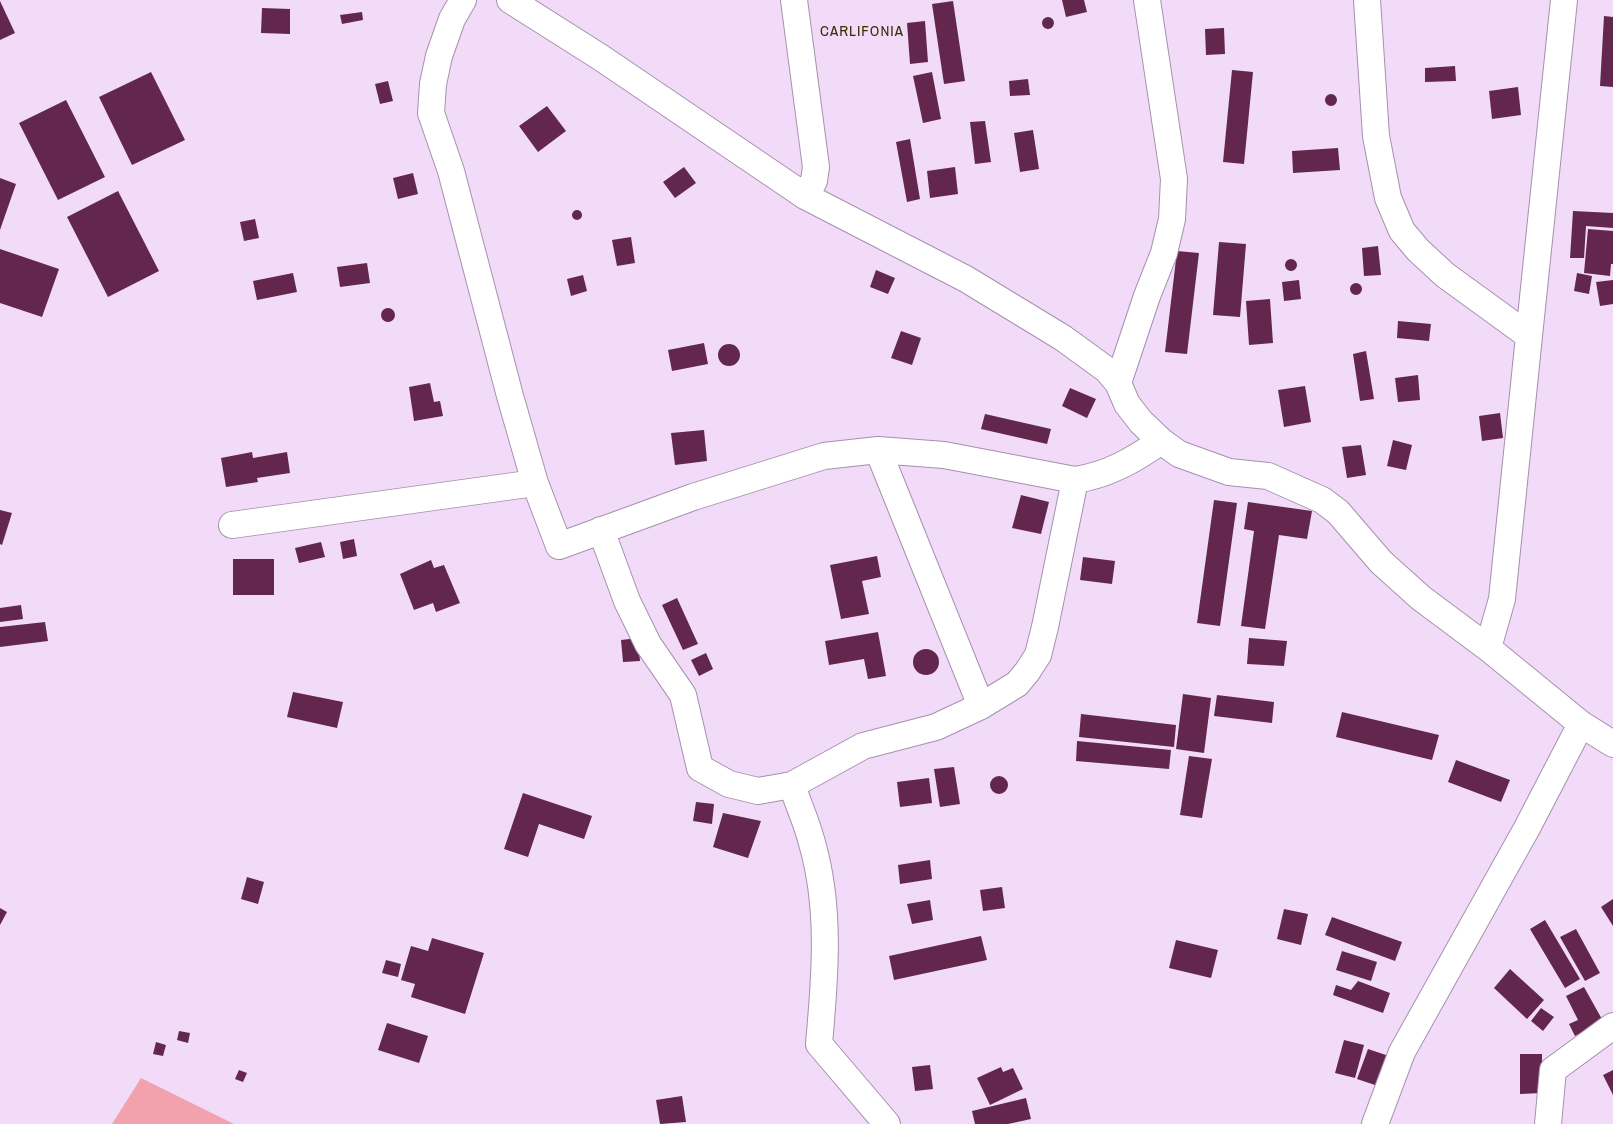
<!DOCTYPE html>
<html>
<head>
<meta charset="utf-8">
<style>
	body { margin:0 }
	canvas { display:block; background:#f1dbf9 }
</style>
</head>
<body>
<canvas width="1613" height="1124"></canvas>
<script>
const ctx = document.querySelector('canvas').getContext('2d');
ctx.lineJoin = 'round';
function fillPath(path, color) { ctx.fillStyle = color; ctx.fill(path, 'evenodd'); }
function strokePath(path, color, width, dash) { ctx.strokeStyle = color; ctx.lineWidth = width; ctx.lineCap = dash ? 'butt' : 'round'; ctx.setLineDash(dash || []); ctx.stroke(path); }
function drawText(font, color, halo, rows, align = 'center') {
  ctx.font = font + ' "Archivo Narrow",sans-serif'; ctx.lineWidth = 5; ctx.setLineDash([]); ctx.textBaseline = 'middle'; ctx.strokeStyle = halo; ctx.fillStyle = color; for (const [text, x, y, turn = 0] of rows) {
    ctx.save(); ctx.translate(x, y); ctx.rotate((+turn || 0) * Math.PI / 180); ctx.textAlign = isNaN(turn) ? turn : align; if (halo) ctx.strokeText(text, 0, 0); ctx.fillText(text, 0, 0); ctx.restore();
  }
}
const green = new Path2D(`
	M141,1078l93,46h-122z`);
const building = new Path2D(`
	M1062,0h22l3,12 -21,5z
	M0,1l15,32 -15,7z
	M953,1l12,80 -21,3 -12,-80z
	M262,8l28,1v25l-29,-1z
	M362,12l1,8 -21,4 -2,-9z
	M1604,16l9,1v70l-13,-1z
	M1042 23a6 6 0 1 1 12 0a6 6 0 1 1-12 0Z
	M925,21l3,41 -18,2 -3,-41z
	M1224,28l1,26 -19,1 -1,-26z
	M1455,66l1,15 -31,1v-14z
	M1232,70l21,2 -9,92 -21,-2z
	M151,72l34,68 -53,25 -33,-68z
	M932,72l9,47 -18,4 -10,-47z
	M1028,79l2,16 -20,1 -1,-15z
	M388,81l5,20 -13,3 -5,-20z
	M1518,87l3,28 -29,4 -3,-28z
	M1325 100a6 6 0 1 1 12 0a6 6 0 1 1-12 0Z
	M66,100l39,77 -47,23 -39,-77z
	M547,106l19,25 -28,21 -19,-26z
	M985,121l6,41 -16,2 -5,-42z
	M1033,130l6,39 -19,3 -6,-39z
	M910,139l10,60 -13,3 -11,-60z
	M1338,148l2,22 -47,3 -1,-22z
	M684,167l12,16 -21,15 -12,-16z
	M955,167l3,27 -28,4 -3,-27z
	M413,173l5,21 -20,5 -5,-21z
	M0,178l16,6 -16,46z
	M118,191l41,80 -51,26 -41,-80z
	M572 215a5 5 0 1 1 10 0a5 5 0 1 1-10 0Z
	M1573,211l40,2v15l-27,-2 -2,32h-14z
	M255,219l4,19 -15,3 -4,-19z
	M1588,229l25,2v33h-2l-1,12 -26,-3z
	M631,237l4,26 -18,3 -5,-26z
	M1219,242l27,2 -6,73 -27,-2z
	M1378,246l3,29 -17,1 -2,-28z
	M0,249l59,20 -17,48 -42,-14z
	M1177,251l22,2 -12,101 -22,-2z
	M1285 265a6 6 0 1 1 12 0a6 6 0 1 1-12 0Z
	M367,263l3,20 -30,4 -3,-20z
	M876,270l19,8 -7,16 -18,-7z
	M293,273l4,19 -40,8 -4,-19z
	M1577,273l15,3 -3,18 -15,-3z
	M583,275l4,16 -16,5 -4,-17z
	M1299,280l2,19 -17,2 -2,-19z
	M1613,280v24l-13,2 -4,-24z
	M1350 289a6 6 0 1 1 12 0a6 6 0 1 1-12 0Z
	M1270,299l3,44 -24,2 -3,-44z
	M381 315a7 7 0 1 1 14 0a7 7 0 1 1-14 0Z
	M1398,321l33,3 -2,17 -32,-3z
	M901,331l20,7 -9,27 -21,-7z
	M704,343l4,21 -36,7 -4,-21z
	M718 355a11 11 0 1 1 22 0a11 11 0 1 1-22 0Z
	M1366,351l8,48 -14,2 -7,-47z
	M1418,375l2,25 -22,2 -3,-24z
	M430,383l4,19 6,-1 3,15 -29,5 -5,-34z
	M1305,386l6,36 -27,5 -6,-37z
	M1070,388l26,11 -9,19 -25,-12z
	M1500,413l3,25 -21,3 -3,-25z
	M985,414l66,15 -4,15 -66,-15z
	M704,430l3,31 -32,4 -4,-32z
	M1393,440l19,5 -6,25 -19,-4z
	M1361,445l5,30 -19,3 -5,-31z
	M252,452l1,6 34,-6 3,21 -33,5 1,4 -32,5 -5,-29z
	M1021,495l28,7 -8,32 -29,-6z
	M1214,500l23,3 -17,123 -23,-3z
	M1248,502l64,9 -5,28 -28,-4 -14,94 -24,-3 13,-95 -10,-2z
	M0,510l12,3 -10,32 -2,-1z
	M354,539l3,17 -14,3 -3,-17z
	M321,542l4,15 -26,6 -4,-15z
	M877,556l4,21 -19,4 7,33 -28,5 -11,-54z
	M1083,557l32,4 -3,23 -32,-4z
	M233,559h41v36h-41z
	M431,560l3,8 10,-3 16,38 -24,9 -3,-9 -19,7 -14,-36z
	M677,598l21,46 -15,6 -21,-45z
	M21,605l2,14 -23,3v-14z
	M45,622l3,19 -48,6v-20z
	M878,632l8,44 -18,3 -4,-20 -35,6 -4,-24z
	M638,638l2,23 -17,1 -2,-22z
	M1249,638l38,3 -3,25 -37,-2z
	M913 662a13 13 0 1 1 26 0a13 13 0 1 1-26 0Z
	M706,653l7,16 -14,7 -8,-16z
	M293,692l50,10 -6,26 -50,-11z
	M1183,694l28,4 -7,55 -28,-4z
	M1217,695l57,7 -2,21 -58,-7z
	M1342,712l97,23 -7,25 -96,-23z
	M1081,714l95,11 -2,22 -95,-10z
	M1077,741l94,9 -2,19 -93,-8z
	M1189,756l23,3 -10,59 -22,-3z
	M1456,760l54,20 -9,22 -53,-20z
	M954,767l6,37 -20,3 -6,-38z
	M990 785a9 9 0 1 1 18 0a9 9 0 1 1-18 0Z
	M929,778l3,25 -32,4 -3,-25z
	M523,793l69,23 -8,23 -45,-15 -11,33 -24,-8z
	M696,802l18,2 -2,20 -19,-3z
	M723,813l38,8 -13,37 -35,-11z
	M930,860l2,19 -32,5 -2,-19z
	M247,877l17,5 -6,22 -17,-5z
	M1002,887l3,21 -22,3 -3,-21z
	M1613,899v27l-12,-19z
	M930,900l3,20 -21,4 -5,-20z
	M0,908l7,4 -7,13z
	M1284,909l24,5 -7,31 -24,-6z
	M1332,917l70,25 -7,19 -70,-26z
	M1545,920l35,59 -15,9 -35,-59z
	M1576,929l24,44 -15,8 -25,-44z
	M981,936l6,24 -93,20 -5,-24z
	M432,938l52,15 -19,61 -54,-17 4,-13 -14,-4 10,-34 17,5z
	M1176,940l42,10 -7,28 -42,-10z
	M1342,951l35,11 -6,19 -35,-11z
	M386,960l15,4 -3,13 -16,-4z
	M1510,969l34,31 -17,19 -33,-31z
	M1358,981l32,12 -7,20 -50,-18 3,-10 15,5z
	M1584,987l19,34 -28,15 -6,-12 9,-4 -12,-24z
	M1541,1008l13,9 -11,14 -12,-10z
	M387,1023l41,13 -9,27 -41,-13z
	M179,1031l11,2 -2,10 -11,-3z
	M1344,1040l20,5 -9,33 -20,-5z
	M156,1042l10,3 -3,11 -10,-2z
	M1368,1049l21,7 -11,30 -21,-7z
	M1520,1054h22v39l-22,1z
	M930,1065l3,24 -18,2 -3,-24z
	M1001,1067l2,5 10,-4 10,21 -33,16 -13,-27z
	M239,1070l8,3 -4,9 -8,-3z
	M1613,1070v25l-10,-20z
	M682,1096l4,26 -26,2 -4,-24z
	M1026,1098l5,21 -23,5h-33l-3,-13z`);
const minor = new Path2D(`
	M463,0l-11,19 -13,37 -6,28 -2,29 20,58 59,225 25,87 24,63 134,-49 131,-41 54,-6 66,5 131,25c33,-5 59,-20 86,-39
	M510,0l90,57 205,139 161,83 97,59 44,32 11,13 9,21 14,18 20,19 18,13 50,18 39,4 54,24 16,12 43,50 40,36 67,50 93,76 32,20
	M794,0l22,167 -2,14 -9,15
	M1367,0l9,136 12,62 14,33 16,19 27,25 84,61 -27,263 -14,49
	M1529,336l35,-336
	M1118,383l29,-87 17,-43 8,-34 2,-40 -27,-179
	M878,450l103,256
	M232,525l303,-42
	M601,530l26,71 21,43 35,51 17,73 29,16 29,7 34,-6c6,19 15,38 20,58 19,65 13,135 7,201l68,80
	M792,785l71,-39 73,-19 45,-21 36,-22 10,-12 11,-17 7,-28 30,-147
	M1375,1124l27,-72 125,-224 54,-104
	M1548,1124l5,-54 60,-44`);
const quarterNames = [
	["CARLIFONIA",862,32]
];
fillPath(green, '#f2a2ad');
fillPath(building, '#63274e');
strokePath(minor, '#a691ad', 28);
strokePath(minor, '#fff', 26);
ctx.letterSpacing = '1px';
drawText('15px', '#3a2d02', '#f1dbf9', quarterNames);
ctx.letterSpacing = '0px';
</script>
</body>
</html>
